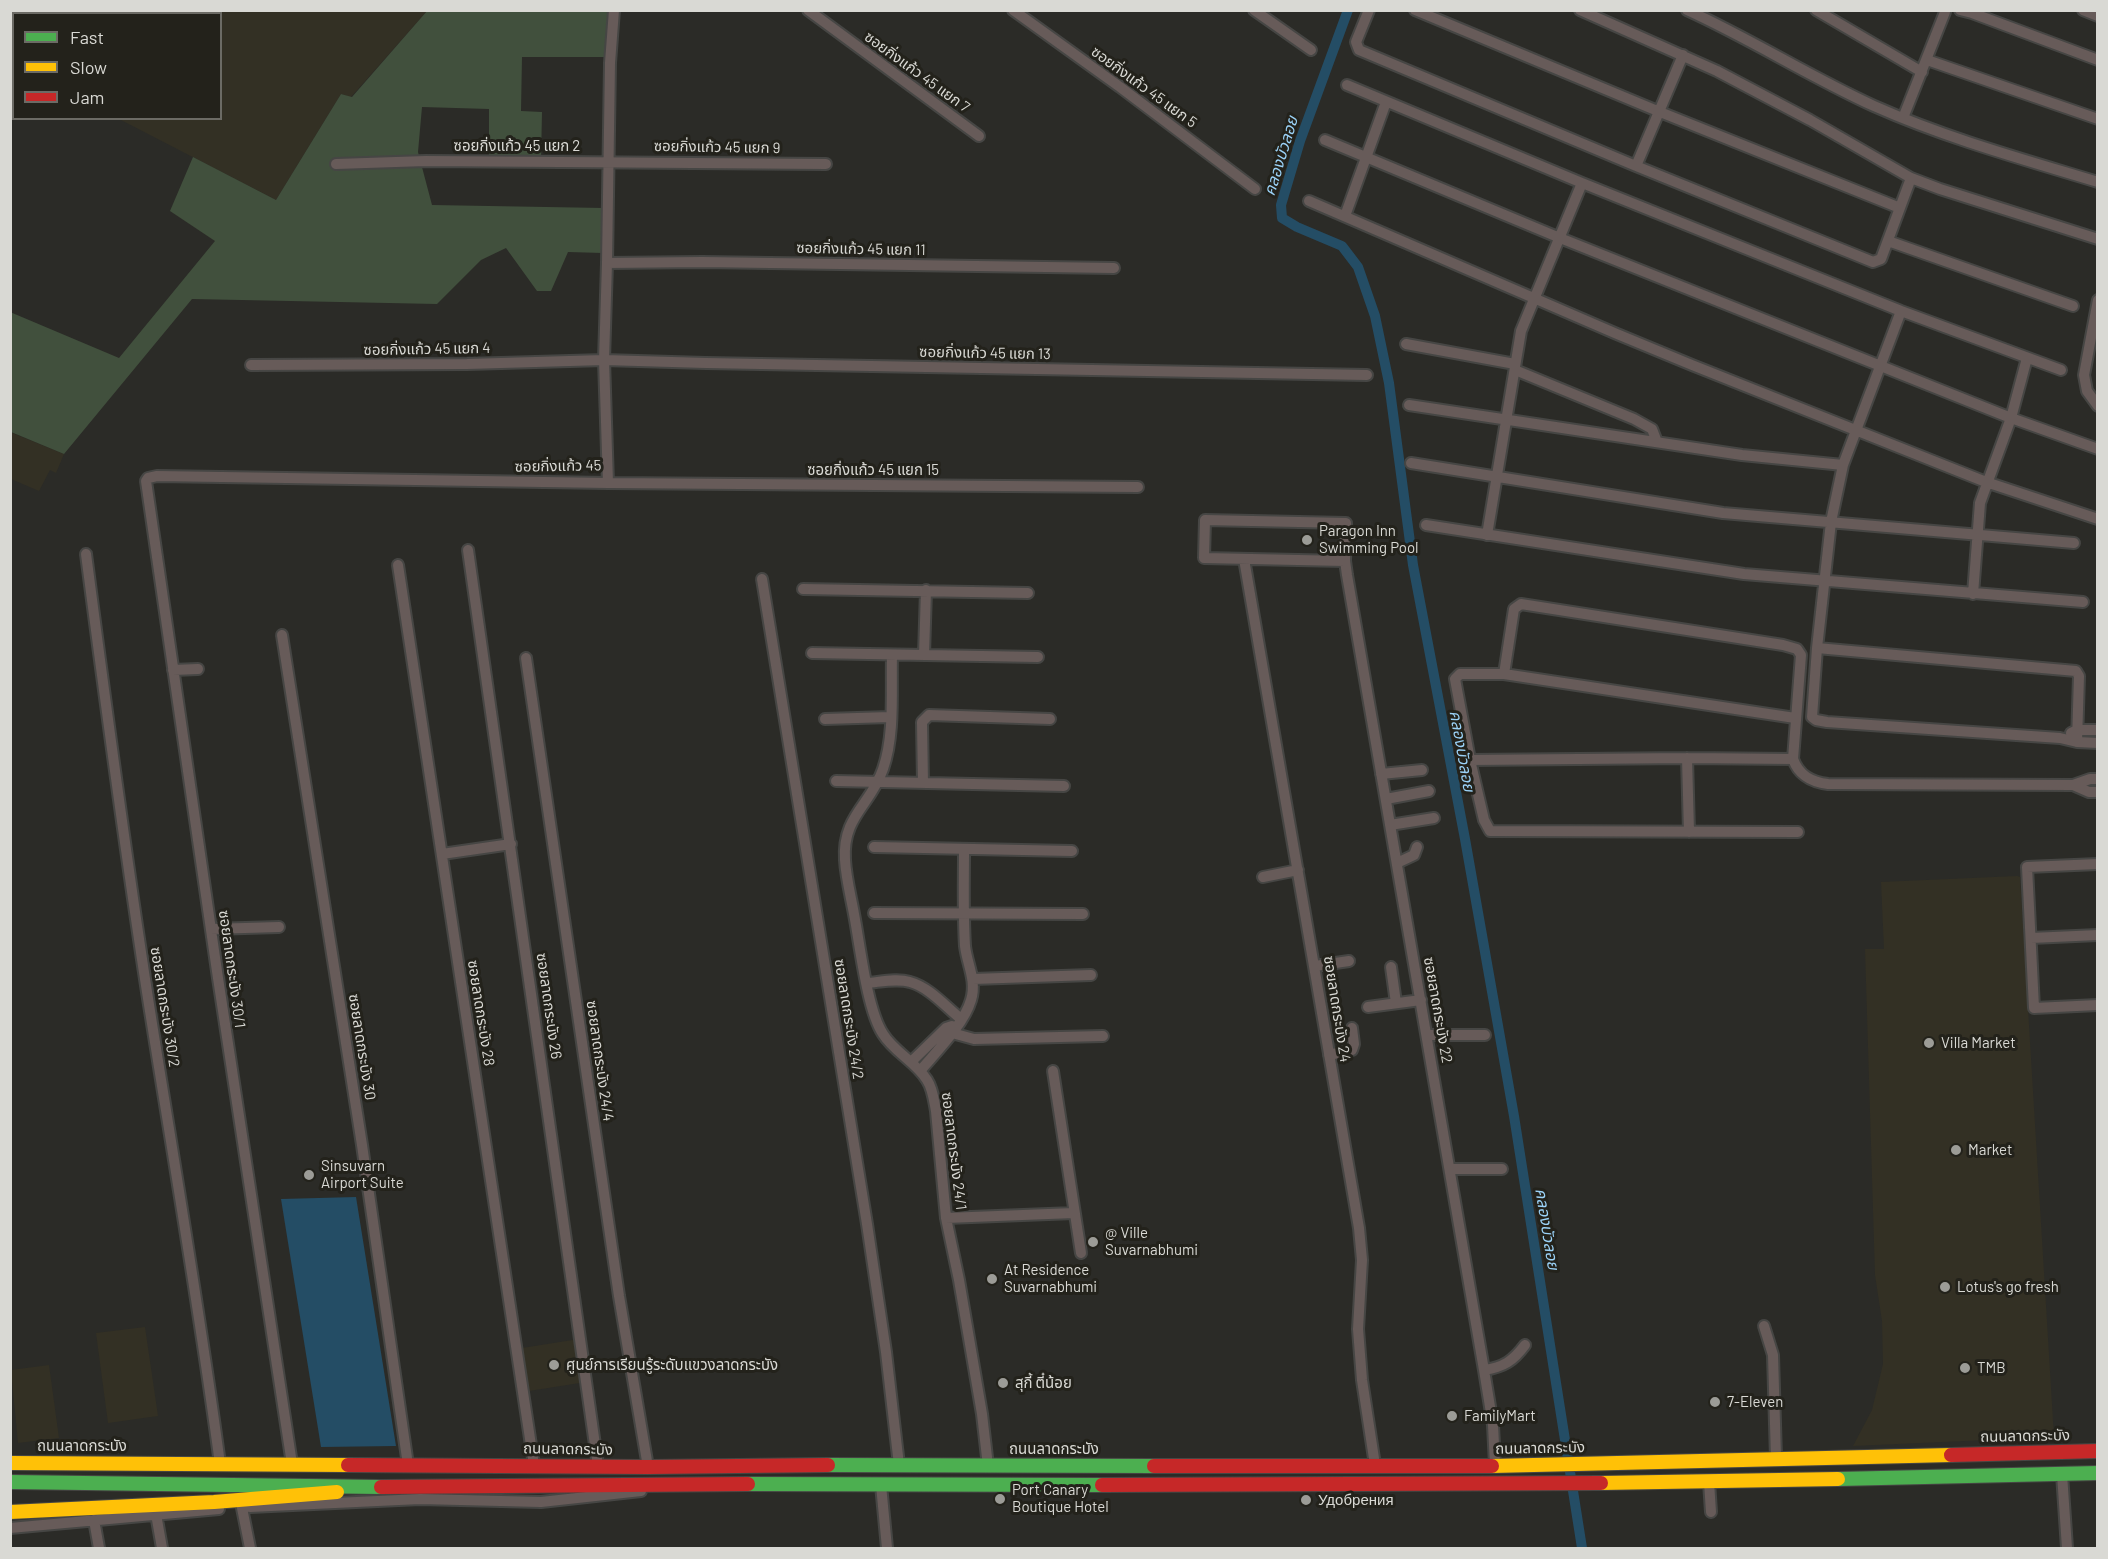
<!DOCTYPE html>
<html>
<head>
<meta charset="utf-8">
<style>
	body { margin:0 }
	#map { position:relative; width:2108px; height:1559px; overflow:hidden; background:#2b2b27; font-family:Barlow,sans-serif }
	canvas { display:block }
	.frame { position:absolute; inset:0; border:12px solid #d9d9d4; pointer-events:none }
	.legend { position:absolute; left:12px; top:12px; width:210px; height:108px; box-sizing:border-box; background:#23221b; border:2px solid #6c6b65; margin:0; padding:8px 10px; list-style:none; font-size:18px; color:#d9d9d4 }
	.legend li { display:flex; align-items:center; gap:12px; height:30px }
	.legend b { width:30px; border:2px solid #6c6b65 }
</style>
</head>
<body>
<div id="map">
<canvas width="2108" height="1559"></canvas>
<div class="frame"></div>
<ul class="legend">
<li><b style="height:8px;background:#4caf50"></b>Fast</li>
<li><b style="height:8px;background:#ffc107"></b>Slow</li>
<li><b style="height:8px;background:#c62828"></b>Jam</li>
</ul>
</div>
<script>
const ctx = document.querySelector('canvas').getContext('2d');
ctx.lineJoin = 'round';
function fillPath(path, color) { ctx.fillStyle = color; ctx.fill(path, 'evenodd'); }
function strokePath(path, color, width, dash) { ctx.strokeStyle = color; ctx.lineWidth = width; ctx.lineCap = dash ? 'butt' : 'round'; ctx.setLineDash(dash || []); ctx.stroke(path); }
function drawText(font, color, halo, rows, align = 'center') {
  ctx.font = font + ' Barlow,"Noto Sans Thai",sans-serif'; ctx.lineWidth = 6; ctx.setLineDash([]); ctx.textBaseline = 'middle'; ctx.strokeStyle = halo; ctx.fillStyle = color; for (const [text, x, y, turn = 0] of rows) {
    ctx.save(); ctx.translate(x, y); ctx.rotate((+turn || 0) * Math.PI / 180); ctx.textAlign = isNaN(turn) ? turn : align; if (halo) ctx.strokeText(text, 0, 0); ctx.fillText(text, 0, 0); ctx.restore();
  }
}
const built = new Path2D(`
	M47,10l380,1 -76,86 -10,-3 -65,106 -157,-81 101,-1v-104h-174z
	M10,432l54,22 -8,19 -6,-3 -11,21 -28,-12z
	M2017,876l3,1 34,560 -201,9 19,-36 11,-46 -1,-43 -7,-46 -10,-326h19l-3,-67z
	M145,1327l13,89 -50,7 -12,-90z
	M579,1339l7,43 -57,9 -7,-43z
	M49,1365l10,73 -41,5 -7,-73z`);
const green = new Path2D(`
	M427,11h183l-4,46h-84l-1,54 21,1 -1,48 -52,-2v-49l-67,-2 -4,45 14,53 172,3 -1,45 -35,-1 -17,39h-14l-31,-43 -25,12 -44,44 -245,-5 -128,155 -53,-22 -1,-120 109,46 96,-117 -45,-30 23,-54 83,43 65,-106 11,3z`);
const water = new Path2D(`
	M356,1197l40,249 -75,1 -40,-248z`);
const canal = new Path2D(`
	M1348,10l-48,131 -19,64 1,13 15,9 45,19 16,21 17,49 14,67 24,182 52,274 49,277 68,432`);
const street = new Path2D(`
	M808,10l171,126
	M1013,10l107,77 135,102
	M1254,10l57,40
	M1369,10l-13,32 3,8 277,116 237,96 8,-3 30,-81
	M1415,10l245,102 240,96
	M1580,10l137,61 93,49 101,58 29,11 158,50
	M1687,10c64,29 123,67 187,96 72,32 148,53 224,76
	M1816,10l106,62
	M1960,10l12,3 126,47
	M2083,10l15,6
	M1927,60l171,59
	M1347,85l235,98 319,128 160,59
	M1903,118l42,-106
	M1325,140l235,98 451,180 87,31
	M336,164l90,-3 400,3
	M1636,166l47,-111
	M1309,201l308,133 75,31 294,117 112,37
	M1345,216l41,-114
	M1888,241l185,65
	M607,263l95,-1 412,6
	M2098,300l-14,75 3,16 11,15
	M1901,311l-58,154 -12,57 -14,126 -5,69 4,3 11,2 233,16 17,4 21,1
	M1406,344l109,20
	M251,365l216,-1 137,-4 102,3 661,12
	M1515,370l119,49 18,10 5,13
	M1409,405l333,50 101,10
	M1411,463l312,50 351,30
	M608,483l530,4
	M1426,525l318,49 339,28
	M1487,535l34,-204 61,-148
	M468,550l130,916
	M86,554c20,153 40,305 64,457 24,151 50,302 70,453
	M1244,559l115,669 3,32 -4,69 4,51 13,85
	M1345,561l-141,-3 1,-38 141,3 -1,38 2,14 137,795 9,55 2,40
	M398,565l136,900
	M762,579l105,645 19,128 13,113
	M803,589l225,4
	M1973,594l7,-91 31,-85 16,-60
	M282,635l80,510 46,320
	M1817,648l259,23 3,5 -2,66
	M812,653l226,4
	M892,655c-1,37 3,79 -9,114 -12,36 -41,47 -38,91 1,18 6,37 9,54 6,31 13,96 29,120 11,18 33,28 44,46 6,9 7,21 9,31l10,107 13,62 23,134 6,52
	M924,655l2,-65
	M526,658l93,638 29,171
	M173,670l25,-1
	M1504,674l10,-65 7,-5 262,41 14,4 4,6 -8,104c6,17 19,23 35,25l245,1 17,-6h8
	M1795,718l-291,-44h-44l-5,5 15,81 14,60 6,11 308,1
	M825,719l65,-2
	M2071,733l6,-3h21
	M1687,758l2,74
	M1470,760l217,-2 106,1
	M1381,774l41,-4
	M836,781l228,5
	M923,783l-1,-61 7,-7 121,4
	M2073,785l16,7h9
	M1386,799l43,-8
	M1390,825l44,-7
	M874,847l198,4
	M442,854l69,-10
	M1397,863l17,-8 3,-8
	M2098,864l-71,3 7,141 64,-3
	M1263,877l35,-7
	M874,913l209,1
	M211,929l68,-2
	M2031,938l67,-3
	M1315,966l34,-5
	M1391,967l5,36
	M973,979l118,-4
	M867,983c13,-1 30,-5 43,-1 19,5 36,25 51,37
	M1368,1007l53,-7
	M946,1028l6,5 22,6 129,-3
	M1427,1035h58
	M1329,1055l23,-5 2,-6 -2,-16
	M911,1062l35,-34 6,-2
	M920,1071c17,-20 44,-47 51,-71 6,-19 -4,-36 -6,-54 -2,-33 -1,-65 -1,-97
	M1053,1071l28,182
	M1450,1169h52
	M946,1218l128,-5
	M1764,1326l9,29 3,103
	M1484,1370c20,-3 29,-9 41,-25
	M292,1464l-74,-486 -72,-497 2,-3 9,-2 451,7 -4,-123 3,-97 3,-200 4,-53
	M2062,1474l5,74
	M1709,1482l2,30
	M881,1485l6,63
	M250,1507l170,-8 121,3 100,-11
	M242,1508l8,40
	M156,1514l6,34
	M94,1520l5,28
	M10,1528l209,-19`);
const fast = new Path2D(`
	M828,1465l326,1
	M1838,1479l260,-6
	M10,1482l371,5
	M748,1484l354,1`);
const slow = new Path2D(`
	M10,1463l338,2
	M1492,1466l459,-11
	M1601,1483l237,-4
	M10,1512l204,-10 123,-10`);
const jam = new Path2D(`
	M26,14l2,-4
	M10,45l4,-6
	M1951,1455l147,-4
	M348,1465l300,2 180,-2
	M1154,1466h338
	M1102,1485l499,-2
	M381,1487l367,-3`);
const markers = [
	[1307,540,6,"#9c9c97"],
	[1929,1043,6,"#9c9c97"],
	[1956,1150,6,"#9c9c97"],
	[309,1175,6,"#9c9c97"],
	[1093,1242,6,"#9c9c97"],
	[992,1279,6,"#9c9c97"],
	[1945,1287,6,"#9c9c97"],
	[554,1365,6,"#9c9c97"],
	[1965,1368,6,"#9c9c97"],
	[1003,1383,6,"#9c9c97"],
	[1715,1402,6,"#9c9c97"],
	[1452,1416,6,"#9c9c97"],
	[1000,1499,6,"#9c9c97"],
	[1306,1500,6,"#9c9c97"]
];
const streetNames = [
	["ซอยกิ่งแก้ว 45 แยก 7",917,72,36],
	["ซอยกิ่งแก้ว 45 แยก 5",1144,87,36],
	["ซอยกิ่งแก้ว 45 แยก 2",517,146],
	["ซอยกิ่งแก้ว 45 แยก 9",717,147,1],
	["ซอยกิ่งแก้ว 45 แยก 11",861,249,1],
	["ซอยกิ่งแก้ว 45 แยก 4",427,349,-1],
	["ซอยกิ่งแก้ว 45 แยก 13",985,353,1],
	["ซอยกิ่งแก้ว 45",558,466,-1],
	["ซอยกิ่งแก้ว 45 แยก 15",873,470],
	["ซอยลาดกระบัง 30/1",232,969,82],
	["ซอยลาดกระบัง 26",549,1006,82],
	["ซอยลาดกระบัง 30/2",165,1007,81],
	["ซอยลาดกระบัง 24",1337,1009,81],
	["ซอยลาดกระบัง 22",1438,1010,80],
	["ซอยลาดกระบัง 28",481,1013,81],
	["ซอยลาดกระบัง 24/2",849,1019,81],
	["ซอยลาดกระบัง 30",362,1047,81],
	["ซอยลาดกระบัง 24/4",600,1061,82],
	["ซอยลาดกระบัง 24/1",954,1151,83],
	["ถนนลาดกระบัง",2025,1436,-1],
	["ถนนลาดกระบัง",82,1446],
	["ถนนลาดกระบัง",1540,1448,-1],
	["ถนนลาดกระบัง",568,1449,1],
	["ถนนลาดกระบัง",1054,1449]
];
const poiNames = [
	["Paragon Inn",1319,531],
	["Swimming Pool",1319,548],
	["Villa Market",1941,1043],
	["Market",1968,1150],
	["Sinsuvarn",321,1166],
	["Airport Suite",321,1183],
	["@ Ville",1105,1233],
	["Suvarnabhumi",1105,1250],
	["At Residence",1004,1270],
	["Suvarnabhumi",1004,1287],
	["Lotus's go fresh",1957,1287],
	["ศูนย์การเรียนรู้ระดับแขวงลาดกระบัง",566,1365],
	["TMB",1977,1368],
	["สุกี้ ตี๋น้อย",1015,1383],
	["7-Eleven",1727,1402],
	["FamilyMart",1464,1416],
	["Port Canary",1012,1490],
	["Boutique Hotel",1012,1507],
	["Удобрения",1318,1500]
];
const waterNames = [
	["คลองบัวลอย",1281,156,-73],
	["คลองบัวลอย",1462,751,80],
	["คลองบัวลอย",1547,1229,81]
];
fillPath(built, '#333024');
fillPath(green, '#41503d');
fillPath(water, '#244d65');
strokePath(canal, '#244d65', 10);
strokePath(street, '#464644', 14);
strokePath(fast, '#464644', 16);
strokePath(slow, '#464644', 16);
strokePath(jam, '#464644', 16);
strokePath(street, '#675b59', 10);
strokePath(fast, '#4caf50', 14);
strokePath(slow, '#ffc107', 14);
strokePath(jam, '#c62828', 14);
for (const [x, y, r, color] of markers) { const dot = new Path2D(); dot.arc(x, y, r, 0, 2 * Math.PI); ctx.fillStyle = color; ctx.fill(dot); strokePath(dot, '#23221b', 2); }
drawText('15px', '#d9d9d4', '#23221b', streetNames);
drawText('15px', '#d9d9d4', '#23221b', poiNames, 'left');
drawText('italic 16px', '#9bd2f7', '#23221b', waterNames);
</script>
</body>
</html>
